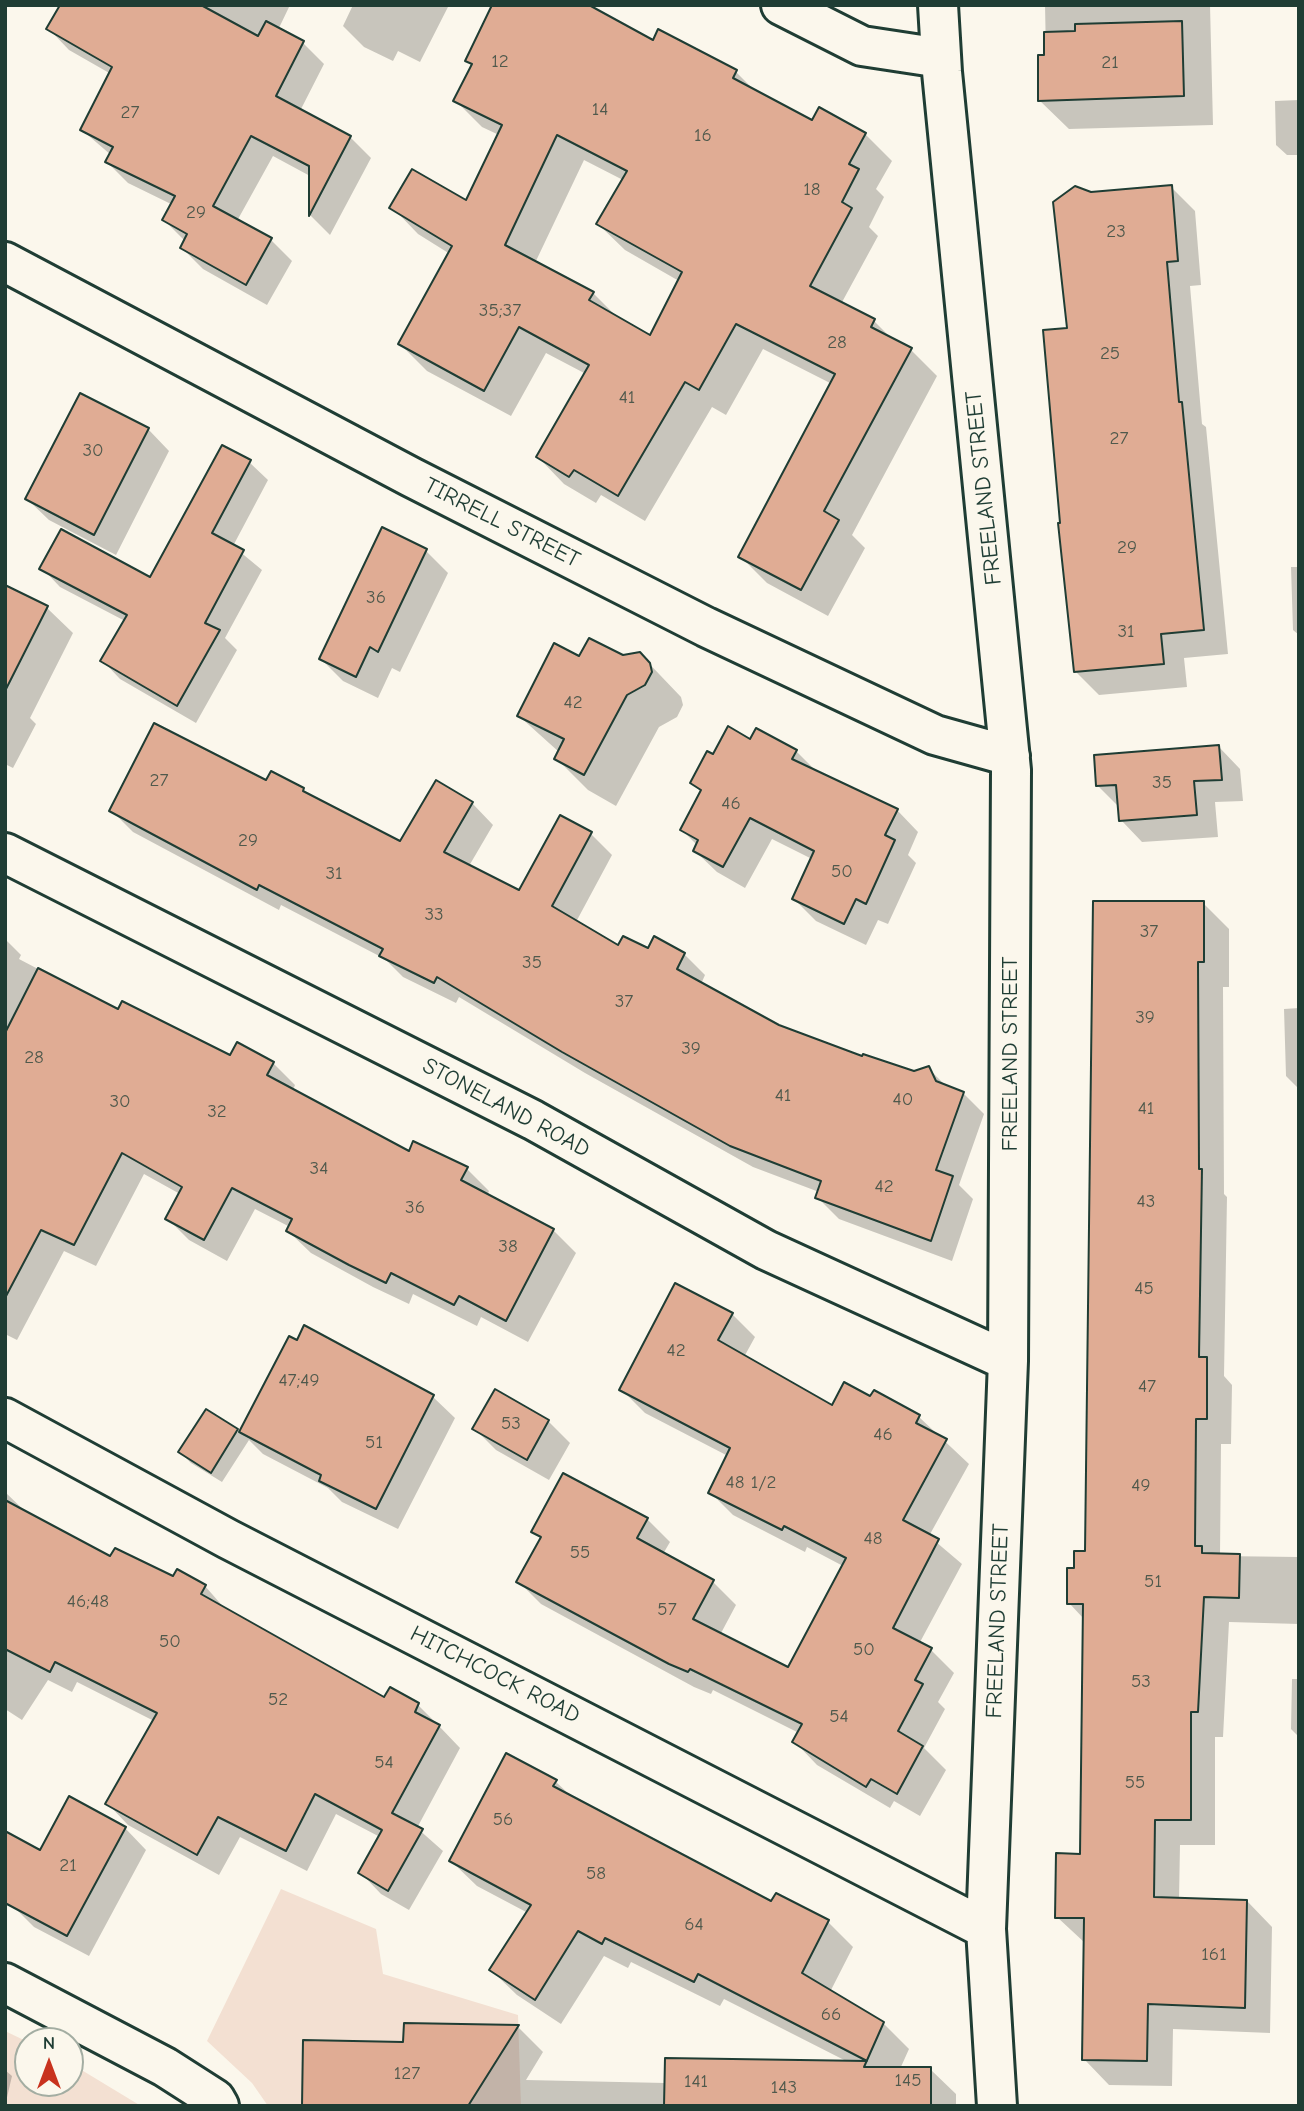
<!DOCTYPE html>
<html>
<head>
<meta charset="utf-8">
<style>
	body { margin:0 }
	#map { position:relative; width:1304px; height:2111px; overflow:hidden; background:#fbf7ec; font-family:"Comic Neue",sans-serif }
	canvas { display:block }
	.frame { position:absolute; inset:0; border:7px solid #1f3d34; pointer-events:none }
	.north { position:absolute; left:14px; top:2027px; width:70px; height:70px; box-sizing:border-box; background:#fbf7ec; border:2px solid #a3ada2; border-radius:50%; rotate:0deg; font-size:19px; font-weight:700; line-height:28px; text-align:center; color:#1f3d34 }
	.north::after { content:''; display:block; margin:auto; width:24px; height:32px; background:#c8321e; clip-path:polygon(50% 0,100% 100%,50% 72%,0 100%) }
</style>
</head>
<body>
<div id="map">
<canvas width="1304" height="2111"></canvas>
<div class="frame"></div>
<div class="north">N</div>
</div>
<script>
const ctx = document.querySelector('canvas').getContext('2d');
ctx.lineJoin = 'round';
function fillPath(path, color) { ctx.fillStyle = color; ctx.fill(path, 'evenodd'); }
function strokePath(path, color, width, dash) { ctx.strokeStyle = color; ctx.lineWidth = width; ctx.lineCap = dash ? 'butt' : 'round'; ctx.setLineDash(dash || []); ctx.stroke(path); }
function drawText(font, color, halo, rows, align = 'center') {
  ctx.font = font + ' "Comic Neue",sans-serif'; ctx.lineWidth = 7; ctx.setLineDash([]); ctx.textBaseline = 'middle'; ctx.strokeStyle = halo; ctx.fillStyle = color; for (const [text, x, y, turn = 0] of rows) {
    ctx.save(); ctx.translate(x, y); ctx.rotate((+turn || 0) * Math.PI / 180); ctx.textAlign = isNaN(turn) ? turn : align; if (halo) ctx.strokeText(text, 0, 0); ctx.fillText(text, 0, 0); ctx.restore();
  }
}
const built = new Path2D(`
	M281,1889l95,40 7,45 135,41 3,91h-253l-16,-23 -45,-42z
	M5,2031l23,11v41h42v-20l71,43h-136z`);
const shadow = new Path2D(`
	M116,5h174l-12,25 25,13 21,21 -24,47 50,26 21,21 -41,77 -20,-20v-39l-37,-20 -36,65 34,19 21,21 -25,44 -64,-36 -21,-21 3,-7 -21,-21 9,-15 -45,-22 -21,-21 4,-7 -29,-25 29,-56 -42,-24 -21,-22z
	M353,5h96l-29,57 -22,-11 -5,10 -29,-14 -21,-21z
	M1045,5h165l3,120 -144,4 -30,-29 7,-44z
	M653,42l83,30 20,20 57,30 52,12 27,27 -16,28 8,8 -15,30 9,9 -37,68 33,17 20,20 17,9 26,26 -85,159 13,13 -37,68 -61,-33 -27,-27 92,-172 -69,-35 -37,66 -14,-8 -67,114 -44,-26 -5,8 -32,-19 -26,-27 48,-83 -40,-21 -35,63 -84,-45 -27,-27 50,-90 -32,-20 -26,-27 75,-5 32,-67 -17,-8 -27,-27 17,-34 -5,-6zM584,160l39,20 -25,44 27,26 54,31 -29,56 -31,-18 -26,-26 -58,-30z
	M1299,100v55h-12l-11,-10 -1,-44z
	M1171,187l24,24 6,74 -11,1 12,138 4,3 22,227 -44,4 3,29 -88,8 -24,-24 -13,-146 7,-195 22,-136z
	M148,429l21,22 -53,104 -67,-35 -22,-21z
	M249,462l19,18 -35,66 29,24 -37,68 12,12 -41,73 -76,-44 -18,-19 23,-39 -65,-34 -18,-19 109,11z
	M382,529l44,22 22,22 -48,99 -8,-4 -14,30 -35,-17 -22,-22z
	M1291,567h8v68l-6,-5z
	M5,591h9l33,17 26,25 -43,85 6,6 -23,44 -8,-4z
	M639,653l42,44 2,8 -6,12 -18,10 -43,79 -28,-16 -32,-32 3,-6 -40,-36 104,-59z
	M751,741l45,10 22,22 79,37 21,22 -10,23 8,8 -28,61 -10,-4 -12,25 -50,-24 -22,-22 18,-40 -40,-20 -27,49 -28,-16 -22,-21 3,-5 -16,-16 20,-37 -10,-10 22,-27z
	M1219,747l21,22 3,32 -28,1 3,35 -76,5 -21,-22 -1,-12 -23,-23z
	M267,782l36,8 7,7 91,47 71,-41 21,22 -24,41 51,26 71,-58 21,21 -36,67 43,25 65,7 21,21 -4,9 77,42 85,33 51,14 14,-5 19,19 16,6 21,21 -25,71 14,14 -21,62 -113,-42 -22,-22 2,-5 -66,-25 -168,-94 -126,-76 -3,6 -53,-26 -18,-18 -104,-54 -2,5 -146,-78 -22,-22z
	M1203,903l26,26v58h-6l1,207 3,3 -3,179 8,9 -1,59h-10l-1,112 79,1v67l-70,-2 -6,115h-8v108h-35l-1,55 68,1 25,26 -2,106 -97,-4 -1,57 -63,-1 -25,-26 1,-116 -28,-26 24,-61 3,-237 -15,-16 7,-34 11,-16z
	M5,939l16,16 -2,4 99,52 113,46 42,6 22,22 -2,5 116,63 58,16 22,22 -2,5 66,34 23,23 -48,89 -47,-25 -4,9 -64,-32 -4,10 -36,-17 -62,-34 -23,-22 2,-4 -35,-18 -28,52 -38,-21 -22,-22 13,-24 -36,-20 -48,92 -32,-15 -47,89 -12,-6z
	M1299,1008v81l-13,-13 -2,-67z
	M732,1314l23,23 -11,20 88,50 39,-9 48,19 50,47 -40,72 33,28 -43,80 12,6 23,23 -16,29 7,7 -21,39 22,22 -26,46 -26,-15 -4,7 -73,-43 -23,-24 5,-8 -86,-43 -2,4 -17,-7 -153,-83 -23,-23 23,-42 -8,-7 114,-13 23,23 -7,12 50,28 23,23 -16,30 69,34 54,-103 -36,-19 -2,5 -72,-37 -23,-23 18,-36 -83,-43 -23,-23z
	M290,1338l143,59 22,21 -57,111 -56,-27 -14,-14 -65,-34 -14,-14 -27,42 -31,-19 -11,-11 26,-40 34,22z
	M548,1421l22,22 -21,37 -53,-30 -22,-22z
	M5,1492l23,22 83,45 94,27 21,24 159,90 33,5 21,21 21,22 -43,80 26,23 -34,59 -28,-16 -21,-22 20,-35 -44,-23 -29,57 -67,-34 -21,38 -91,-50 -21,-22 47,-82 -77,-39 -5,10 -24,-12 -26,40 -17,-11z
	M1292,1679h7v58l-8,-8z
	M555,1781l17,16 200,107 56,18 25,25 -23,45 53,31 26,26 -9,20h30l26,25v12h-652l101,-62v-19l113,2 25,25 -17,28 140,3 182,-21 -124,-63 -4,7 -89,-44 -3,6 -24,-12 -43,68 -44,-29 -26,-25 37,-57 -51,-27 -26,-25z
	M125,1828l21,22 -57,106 -55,-29 -22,-22 29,-53z
	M5,2070l7,6 -7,30z`);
const building = new Path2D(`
	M60,5h141l57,31 8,-15 38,20 -28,55 75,40 -42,80v-50l-58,-30 -38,70 59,32 -26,47 -66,-37 7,-14 -25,-14 13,-24 -70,-34 8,-15 -33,-17 32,-63 -66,-38z
	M492,5h97l64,35 5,-11 79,41 -4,8 79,42 7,-13 47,26 -17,31 10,5 -17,33 10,6 -42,78 65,33 -4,8 41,21 -88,163 15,9 -38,70 -63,-33 97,-183 -99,-50 -37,66 -14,-8 -67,114 -44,-26 -5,7 -33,-20 53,-92 -70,-38 -35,64 -86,-47 54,-98 -63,-38 23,-39 54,31 36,-75 -49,-24 19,-37 -7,-3zM557,135l70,36 -31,53 86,48 -32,63 -61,-35 5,-8 -89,-47z
	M1182,21l2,75 -146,5v-46h6v-23l31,-1v-7z
	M1172,185l6,76 -11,1 12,140h3l22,228 -43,4 3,30 -90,8 -16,-149h2l-17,-193 24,-2 -14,-126 22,-16 16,6z
	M80,393l69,35 -55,107 -69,-36z
	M222,445l29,15 -39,73 32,17 -39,73 15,7 -43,76 -77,-45 27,-46 -88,-46 22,-40 89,48z
	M382,527l45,22 -49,103 -8,-5 -14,30 -37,-18z
	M5,585l43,21 -43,85z
	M589,638l34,17 17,-3 10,11 2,9 -7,13 -18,10 -43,80 -30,-16 10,-20 -47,-23 37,-73 25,13z
	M154,723l112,57 5,-9 33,17 -1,3 97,50 36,-61 37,22 -29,50 75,38 41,-75 32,17 -40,74 66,39 5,-9 25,12 6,-12 31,17 -8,16 102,56 83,31 1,-2 51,17 15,-5 7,15 28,11 -28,78 17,6 -22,65 -116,-43 6,-17 -91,-35 -168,-94 -125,-75 -3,6 -55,-27 4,-7 -124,-64 -2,5 -148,-79z
	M728,726l22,13 6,-11 41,22 -5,9 106,50 -13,26 10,5 -29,64 -10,-5 -12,25 -52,-25 22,-48 -64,-33 -27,49 -30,-16 5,-11 -18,-10 21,-40 -11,-7 17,-32 6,3z
	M1219,745l3,35 -28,1 3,34 -78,6 -3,-36 -20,1 -2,-31z
	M1093,901h111v61h-6l1,207h3l-3,188h8v62h-11l-1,127h7v7l38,1 -1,44 -35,-1 -6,115h-7v108h-36l-1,77 93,3 -2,108 -97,-4 -1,57 -65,-1 2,-142h-29l1,-65 24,1 3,-250h-16v-36h7v-17h11z
	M38,968l80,41 4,-8 108,54 7,-13 37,20 -7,13 142,76 4,-10 55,26 -7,13 93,49 -48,92 -47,-25 -5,9 -63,-32 -5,10 -37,-18 -63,-34 6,-12 -60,-31 -28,52 -39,-21 17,-32 -60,-34 -48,92 -33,-15 -36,68v-265z
	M675,1283l58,30 -15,27 114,65 12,-23 26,14 4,-6 46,25 -4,8 31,16 -44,81 36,19 -46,89 39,20 -17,32 8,4 -25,47 25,15 -26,48 -26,-15 -5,8 -74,-45 10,-18 -112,-55 -2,3 -19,-8 -153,-82 25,-45 -10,-5 32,-59 85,45 -11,20 77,42 -21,39 95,48 58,-109 -62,-32 -2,4 -74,-37 22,-45 -111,-58z
	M304,1325l130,70 -58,114 -57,-28 2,-6 -82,-43 50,-96 8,4z
	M495,1389l54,31 -22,40 -55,-31z
	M206,1409l32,20 -27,44 -33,-21z
	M5,1500l105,56 5,-8 58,28 4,-7 29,16 -5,9 183,103 6,-10 29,16 -4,9 25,13 -48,88 31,16 -35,62 -30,-18 24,-43 -67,-36 -29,57 -68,-34 -21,38 -92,-51 52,-91 -102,-51 -5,10 -45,-23z
	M506,1753l51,27 -4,6 218,115 5,-8 53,27 -27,53 82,49 -20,45h67v39h-267l1,-48 202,3 -169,-87 -4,8 -89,-44 -3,6 -24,-13 -43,69 -46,-30 42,-65 -82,-44z
	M69,1796l57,31 -59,109 -62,-33v-72l35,19z
	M404,2023l115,2 -51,81h-166l1,-66 100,2z`);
const minor = new Path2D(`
	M781,5l81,41 79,12
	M938,5l4,67 69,698 -3,591 -22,568 11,177
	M5,262l406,215 295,150 229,108 75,21
	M5,853l528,267 233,130 242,111
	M5,1418l223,121 758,390
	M5,1983l160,84 50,32 4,7`);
const numberNames = [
	["12",500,62],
	["21",1110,63],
	["14",600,110],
	["27",130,113],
	["16",703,136],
	["18",812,190],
	["29",196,213],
	["23",1116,232],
	["35;37",500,311],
	["28",837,343],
	["25",1110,354],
	["41",627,398],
	["27",1119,439],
	["30",93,451],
	["29",1127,548],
	["36",376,598],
	["31",1126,632],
	["42",573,703],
	["27",159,781],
	["35",1162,783],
	["46",731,804],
	["29",248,841],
	["50",842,872],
	["31",334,874],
	["33",434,915],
	["37",1149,932],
	["35",532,963],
	["37",624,1002],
	["39",1145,1018],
	["39",691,1049],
	["28",34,1058],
	["41",783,1096],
	["40",903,1100],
	["30",120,1102],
	["41",1146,1109],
	["32",217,1112],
	["34",319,1169],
	["42",884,1187],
	["43",1146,1202],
	["36",415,1208],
	["38",508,1247],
	["45",1144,1289],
	["42",676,1351],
	["47;49",299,1381],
	["47",1147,1387],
	["53",511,1424],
	["46",883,1435],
	["51",374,1443],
	["48 1/2",751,1483],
	["49",1141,1486],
	["48",873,1539],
	["55",580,1553],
	["51",1153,1582],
	["46;48",88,1602],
	["57",667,1610],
	["50",170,1642],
	["50",864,1650],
	["53",1141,1682],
	["52",278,1700],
	["54",839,1717],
	["54",384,1763],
	["55",1135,1783],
	["56",503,1820],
	["21",68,1866],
	["58",596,1874],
	["64",694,1925],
	["161",1214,1955],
	["66",831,2015],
	["127",407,2074],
	["145",908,2081],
	["141",696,2082],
	["143",784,2088]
];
const streetNames = [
	["FREELAND STREET",984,488,-96],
	["TIRRELL STREET",502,523,27],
	["FREELAND STREET",1010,1054,-90],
	["STONELAND ROAD",506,1108,28],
	["FREELAND STREET",998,1621,-88],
	["HITCHCOCK ROAD",495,1675,27]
];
fillPath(built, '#f3e0d2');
fillPath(shadow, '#0003');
fillPath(building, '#e0ac94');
strokePath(building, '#1f3d34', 2);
strokePath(minor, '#1f3d34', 44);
strokePath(minor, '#fbf7ec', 38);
drawText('19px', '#4f594c', null, numberNames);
drawText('23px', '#1f3d34', '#fbf7ec', streetNames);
</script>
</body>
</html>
